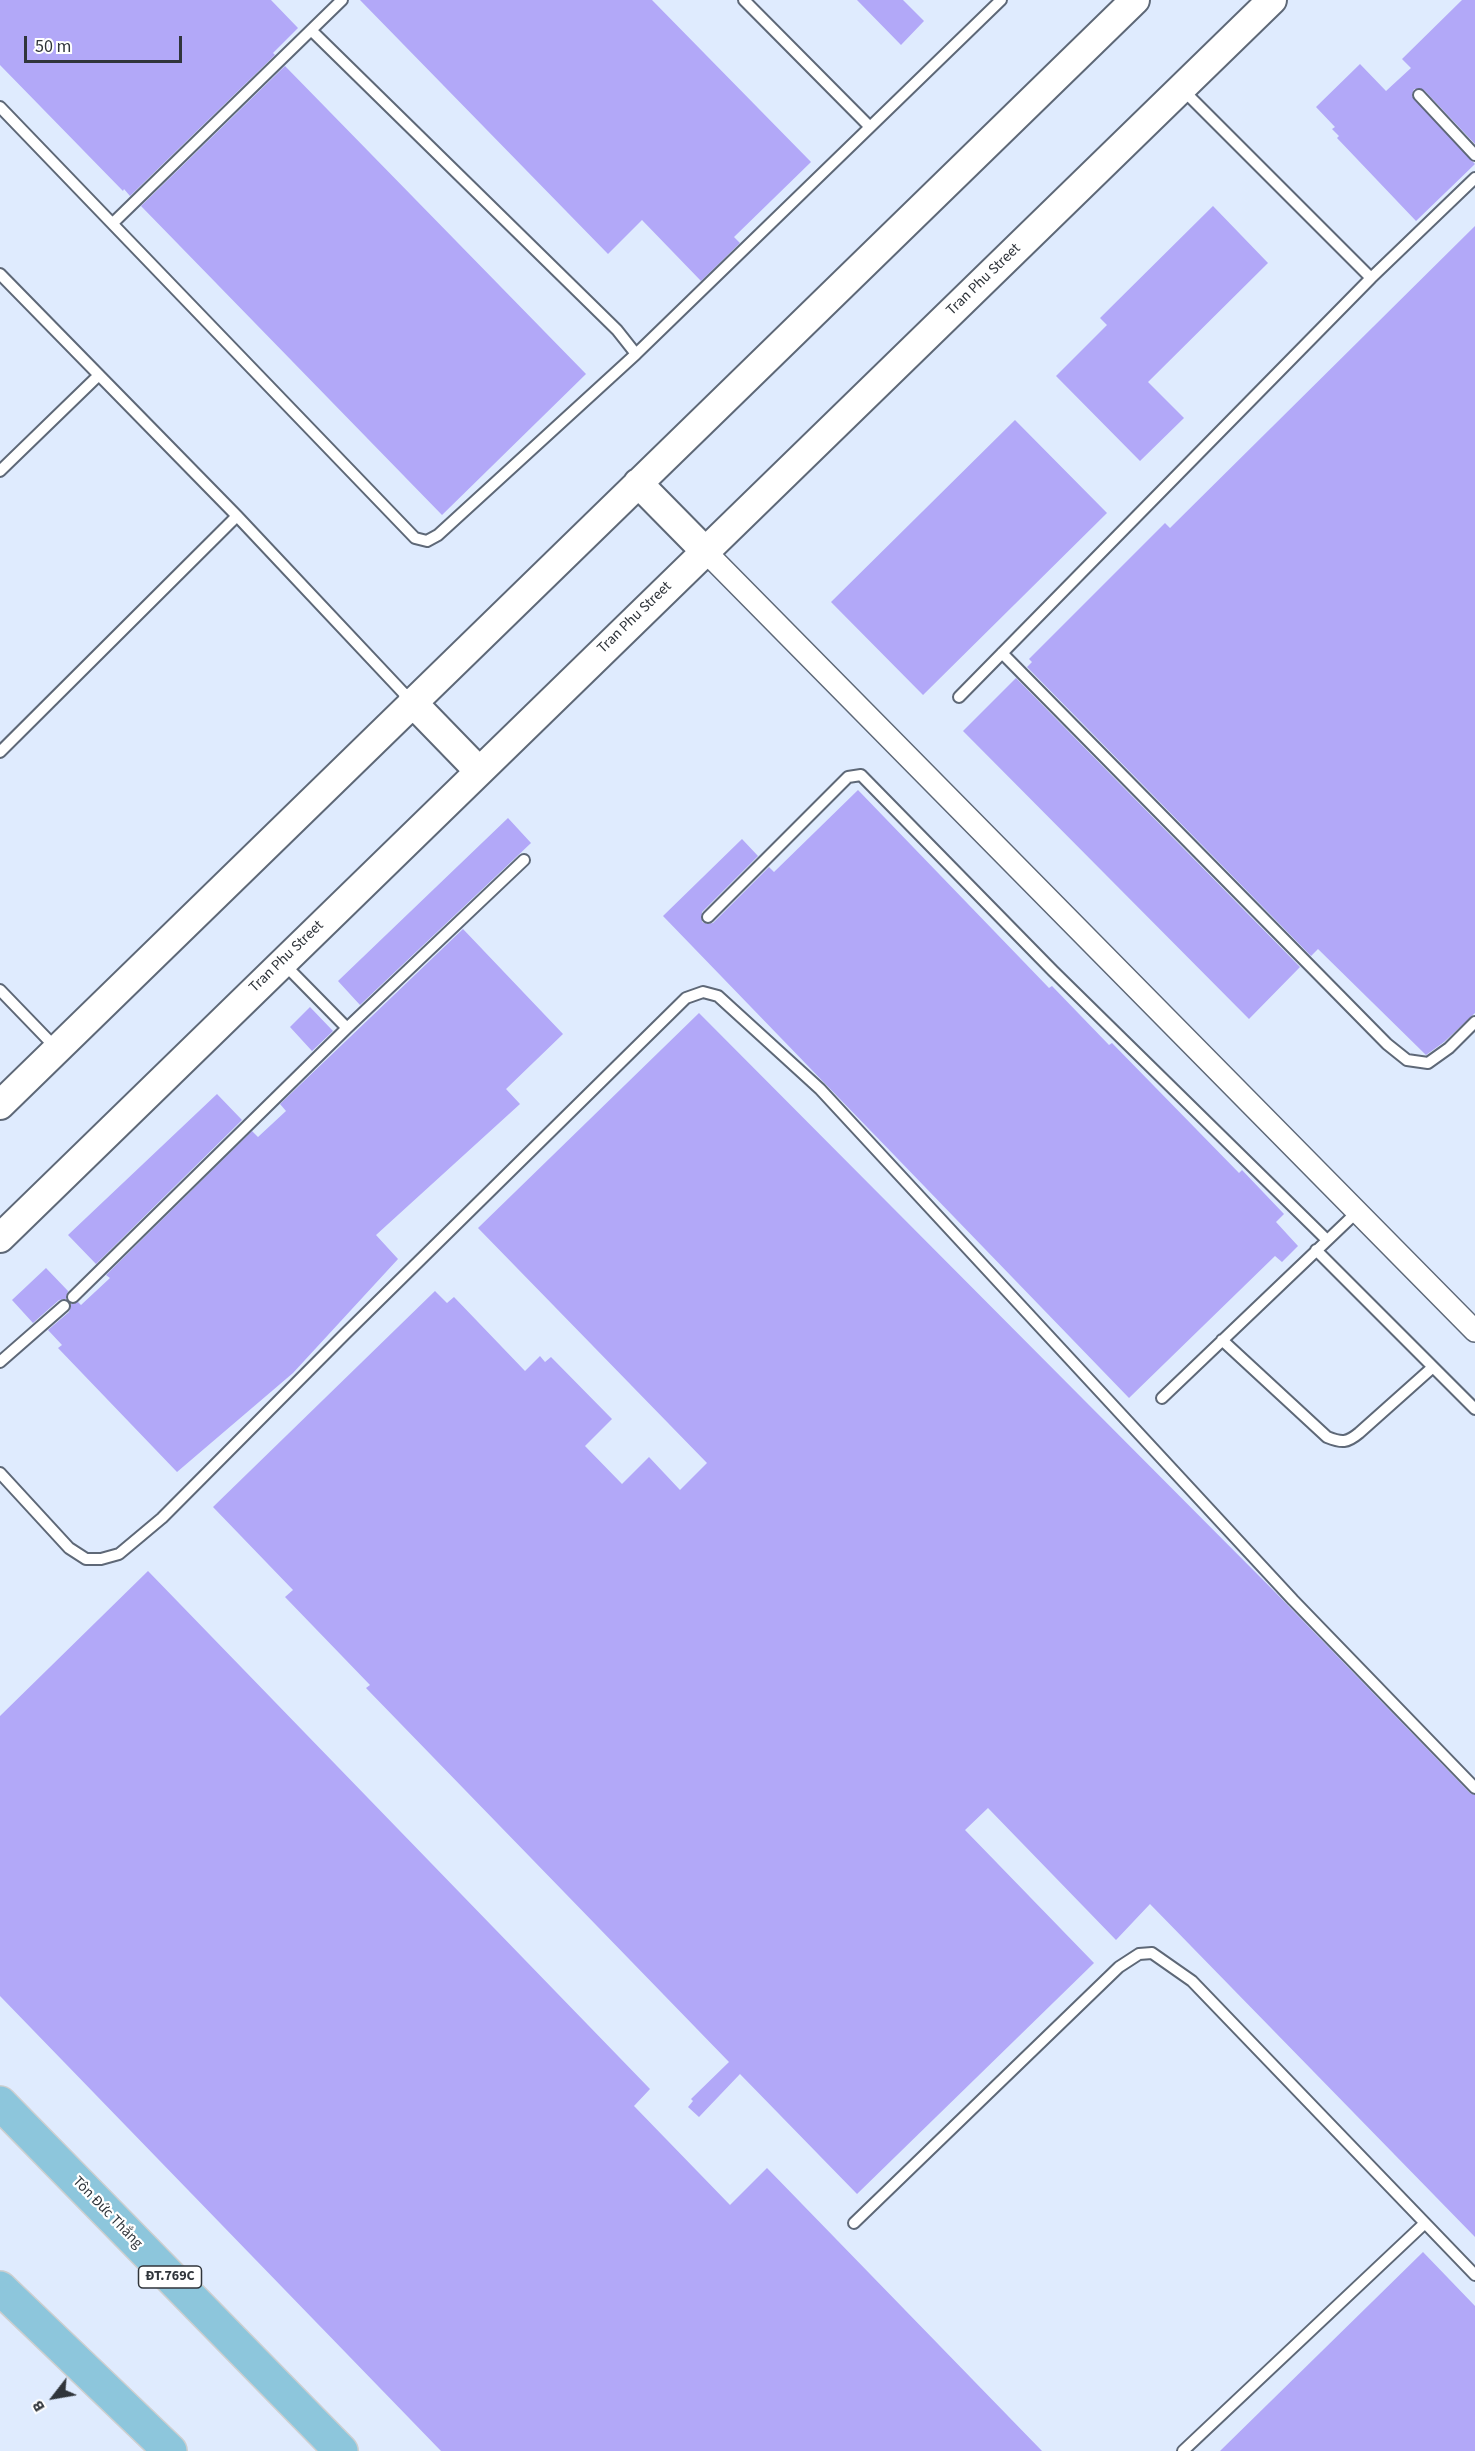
<!DOCTYPE html>
<html>
<head>
<meta charset="utf-8">
<style>
	body { margin:0 }
	#map { position:relative; width:1475px; height:2451px; overflow:hidden; background:#ebf2fc; font-family:"Source Sans 3",sans-serif }
	canvas { display:block }
	.north { position:absolute; left:24px; top:2367px; width:60px; height:60px; -webkit-text-stroke:4px #fff; paint-order:stroke; rotate:239deg; font-size:16px; font-weight:700; line-height:24px; text-align:center; color:#30353b }
	.north::after { content:''; display:block; margin:auto; width:21px; height:27px; background:#30353b; clip-path:polygon(50% 0,100% 100%,50% 72%,0 100%) }
	.scale { position:absolute; left:24px; top:36px; width:158px; height:27px; box-sizing:border-box; border:3px solid #30353b; border-top:0; padding-left:8px; font-size:18px; line-height:21px; white-space:nowrap; color:#30353b; -webkit-text-stroke:4px #fff; paint-order:stroke }
</style>
</head>
<body>
<div id="map">
<canvas width="1475" height="2451"></canvas>
<div class="north">B</div>
<div class="scale">50 m</div>
</div>
<script>
const ctx = document.querySelector('canvas').getContext('2d');
ctx.lineJoin = 'round';
function fillPath(path, color) { ctx.fillStyle = color; ctx.fill(path, 'evenodd'); }
function strokePath(path, color, width, dash) { ctx.strokeStyle = color; ctx.lineWidth = width; ctx.lineCap = dash ? 'butt' : 'round'; ctx.setLineDash(dash || []); ctx.stroke(path); }
function drawText(font, color, halo, rows, align = 'center') {
  ctx.font = font + ' "Source Sans 3",sans-serif'; ctx.lineWidth = 4.5; ctx.setLineDash([]); ctx.textBaseline = 'middle'; ctx.strokeStyle = halo; ctx.fillStyle = color; for (const [text, x, y, turn = 0] of rows) {
    ctx.save(); ctx.translate(x, y); ctx.rotate((+turn || 0) * Math.PI / 180); ctx.textAlign = isNaN(turn) ? turn : align; if (halo) ctx.strokeText(text, 0, 0); ctx.fillText(text, 0, 0); ctx.restore();
  }
}
const built = new Path2D(`
	M0,0h1475v2451h-1475z`);
const building = new Path2D(`
	M0,0h271l27,28 -25,25 2,2 -145,141 -6,-7 -1,2 -123,-126z
	M360,0h292l159,162 -77,75 6,6 -39,38 -59,-61 -34,34z
	M857,0h46l21,21 -23,24z
	M1462,0h13v144l-51,-54 -10,-1 -2,7 63,68 -59,57 -79,-83 2,-2 -7,-7 3,-2 -19,-20 44,-43 26,27 25,-23 -9,-9z
	M285,66l301,308 -144,141 -301,-309z
	M1213,206l55,57 -120,119 36,36 -44,43 -84,-85 51,-51 -7,-7z
	M1475,226v787l-31,29 -18,13 -108,-106 -7,7 -284,-289 5,-5 -3,-3 136,-136 5,5z
	M1015,420l92,93 -184,182 -92,-93z
	M1016,678l284,289 -51,52 -286,-288z
	M858,790l191,198 3,-2 57,59 3,-2 127,130 3,-3 42,44 -8,8 22,24 -16,16 -7,-6 -146,142 -466,-482 79,-77 16,17 -56,56v10l5,2 6,-1 56,-56 5,5z
	M508,818l23,25 -171,162 -22,-24z
	M463,929l100,105 -57,55 14,15 -144,131 22,24 -105,114 -116,99 -119,-124 4,-3 -14,-15 21,-18 2,-8 7,-2 3,3 29,-27 -4,-3 146,-144 6,6 28,-26 -6,-7z
	M310,1007l23,24 -21,20 -22,-24z
	M699,1013l576,579 195,201 5,2v442l-325,-333 -34,36 -128,-132 -23,22 129,133 -237,231 -117,-120 -41,43 -11,-10 5,-6 -2,-2 38,-37 -363,-374 4,-3 -85,-88 8,-7 -80,-83 222,-216 12,12 7,-6 71,74 15,-15 5,6 6,-5 61,62 -27,27 37,38 27,-27 31,33 27,-27 -229,-235z
	M217,1094l25,26 -146,144 -28,-29z
	M46,1268l22,23 -2,8 -7,1 -26,23 -21,-23z
	M148,1571l502,518 -16,17 96,99 37,-37 275,283h-601l-441,-455v-280z
	M1423,2252l52,54v145h-255z`);
const lane = new Path2D(`
	M744,0l126,127
	M1182,89l189,189
	M1419,95l56,60
	M0,107l415,431 12,3 11,-6 198,-181 -19,-24 -305,-299
	M114,222l228,-222
	M0,274l237,242 175,186
	M636,354l365,-354
	M0,471l99,-96
	M1002,653l385,391 20,16 21,3 21,-15 26,-26
	M959,697l412,-419 104,-100
	M0,752l237,-236
	M708,917l140,-140 13,-2 192,196 274,269
	M284,964l63,64
	M0,990l57,59
	M1316,1250l159,159
	M73,1297l274,-269 177,-168
	M1222,1340l105,97c15,6 20,6 32,-4l74,-66
	M0,1362l64,-56
	M1162,1398l196,-187
	M0,1473l69,75 17,11h15l18,-5 43,-36 183,-184 341,-336 17,-6 15,4 102,93 473,511 182,188
	M854,2223l265,-256 20,-13 13,-1 40,28 283,294
	M1183,2451l242,-228`);
const street = new Path2D(`
	M705,551l770,780`);
const secondary = new Path2D(`
	M638,483l67,68
	M412,702l66,68
	M0,1105l1135,-1105
	M0,1238l1272,-1238`);
const primary = new Path2D(`
	M0,2103l341,348
	M0,2288l170,163`);
const shields = [
	[170,2277,63]
];
const shieldNames = [
	["ĐT.769C",170,2277]
];
const streetNames = [
	["Tran Phu Street",984,280,-44],
	["Tran Phu Street",635,618,-44],
	["Tran Phu Street",287,957,-44],
	["Tôn Đức Thắng",107,2213,46]
];
fillPath(built, '#dfebfe');
fillPath(building, '#b2a8f8');
strokePath(lane, '#5e6877', 14);
strokePath(street, '#5e6877', 24);
strokePath(secondary, '#5e6877', 32);
strokePath(primary, '#cdcfd0', 36);
strokePath(lane, '#fff', 10);
strokePath(street, '#fff', 21);
strokePath(secondary, '#fff', 28);
strokePath(primary, '#8dc6dc', 33);
for (const [x, y, w] of shields) { const box = new Path2D(); box.roundRect(x - w / 2, y - 11, w, 22, 4.5); ctx.fillStyle = '#fff'; ctx.fill(box); strokePath(box, '#30353b', 1.5); }
drawText('bold 14px', '#30353b', null, shieldNames);
drawText('15px', '#30353b', '#fff', streetNames);
</script>
</body>
</html>
